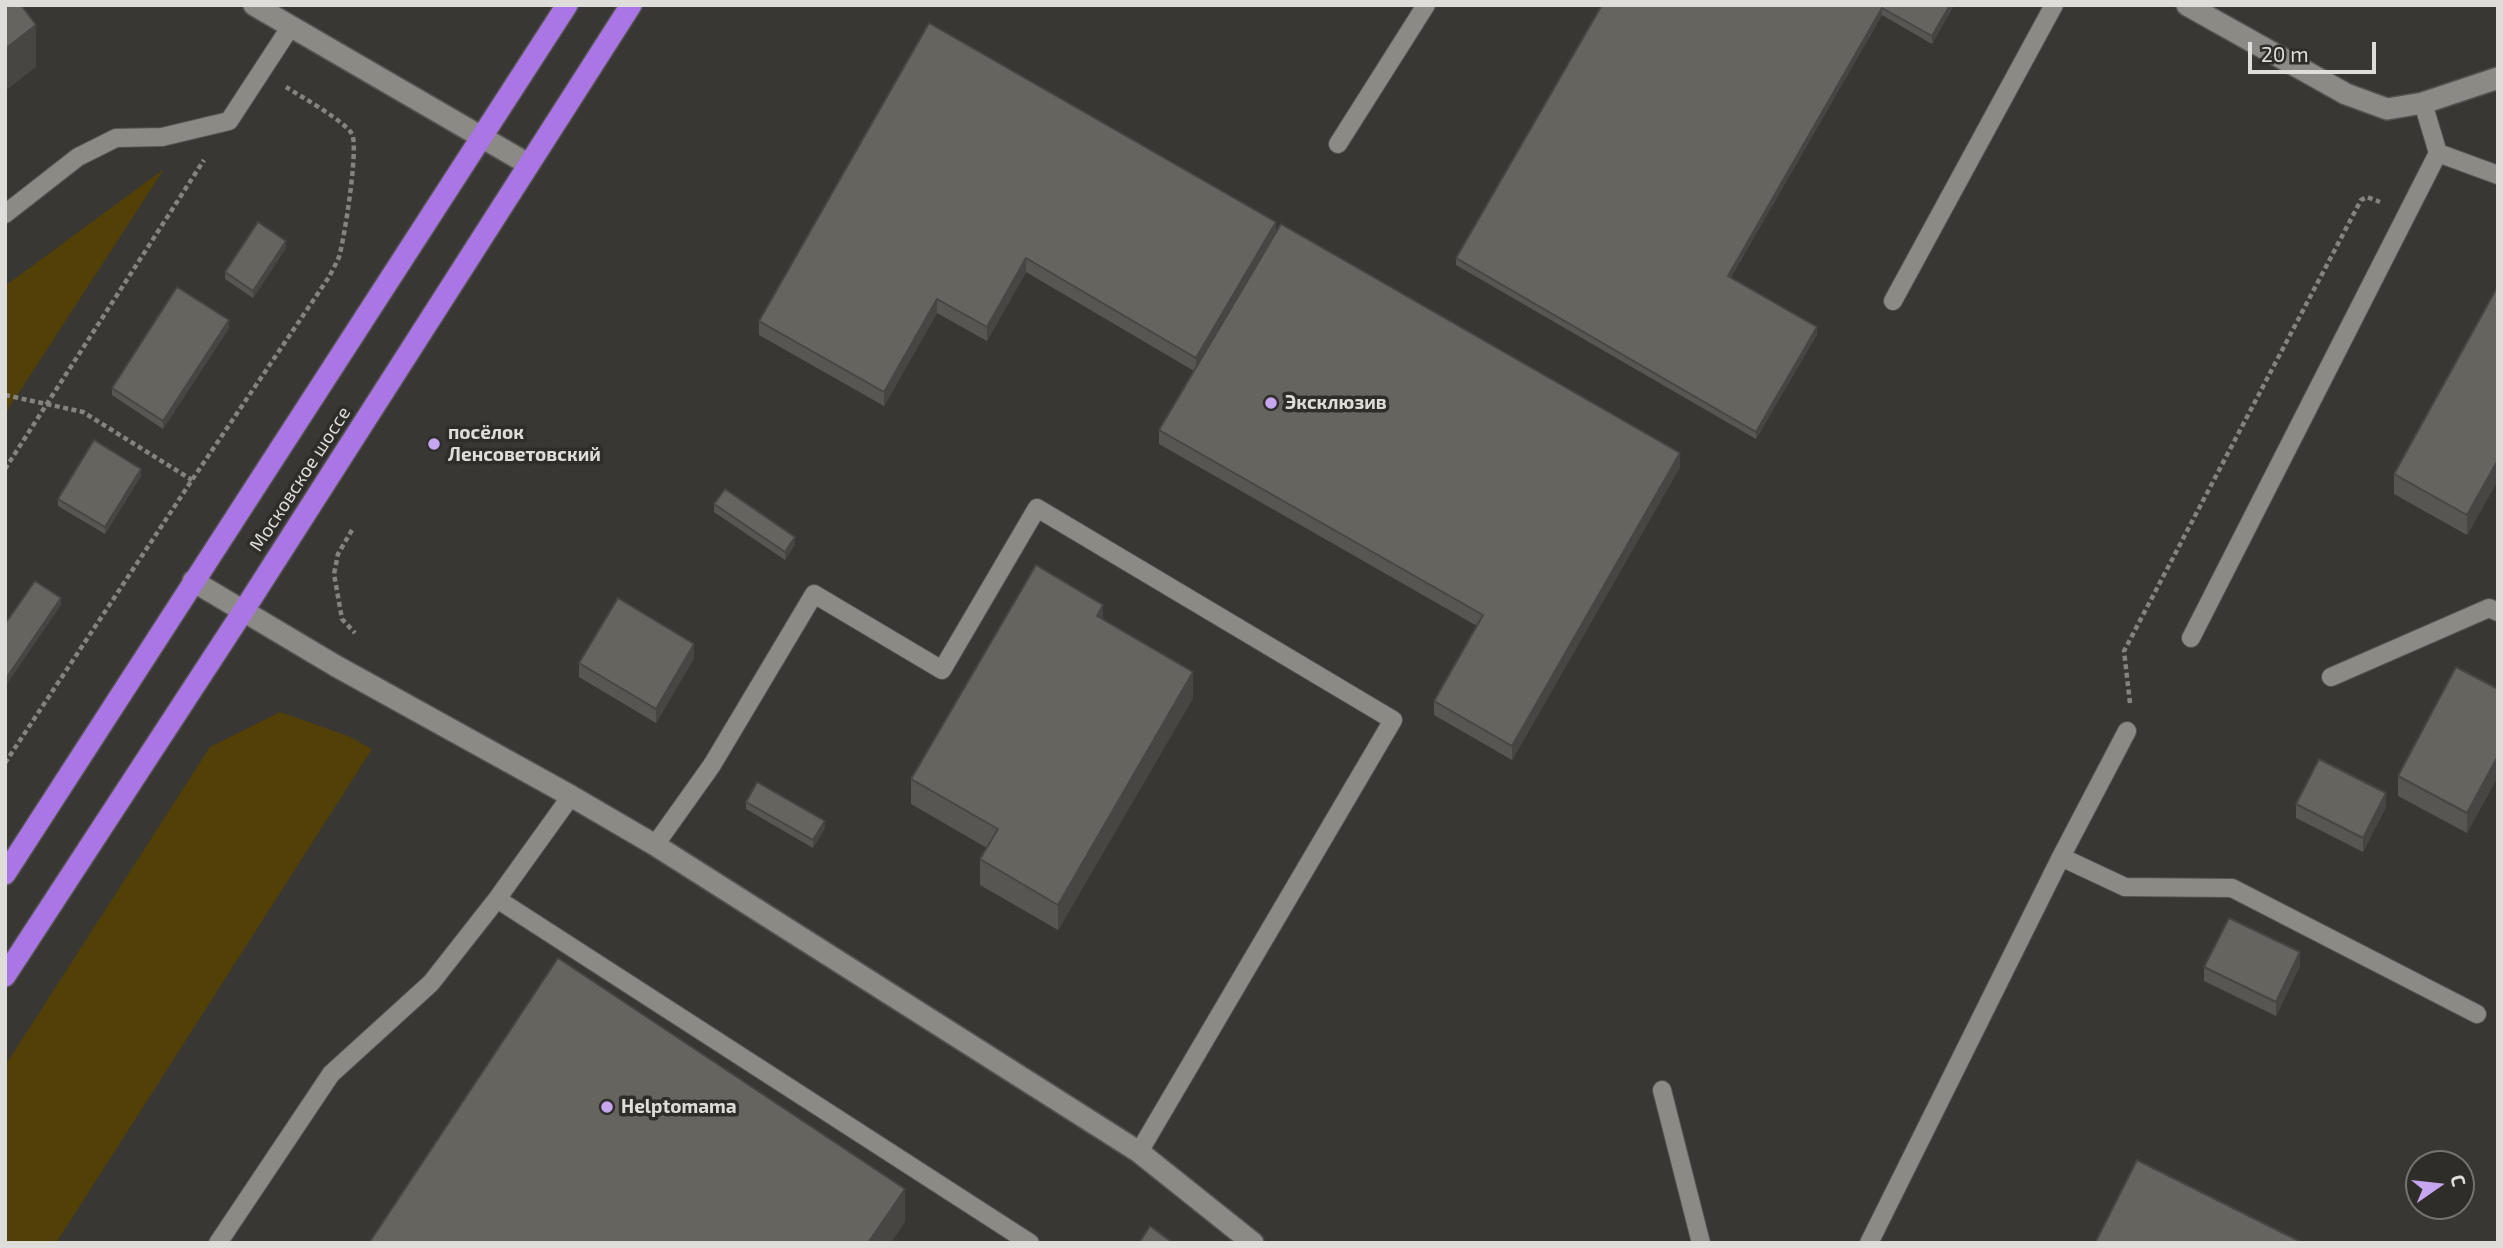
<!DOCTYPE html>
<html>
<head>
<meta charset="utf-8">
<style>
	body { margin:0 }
	#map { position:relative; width:2503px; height:1248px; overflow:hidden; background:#393733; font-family:"Exo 2",sans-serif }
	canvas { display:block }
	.frame { position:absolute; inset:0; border:7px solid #deddda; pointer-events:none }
	.north { position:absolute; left:2405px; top:1150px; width:70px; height:70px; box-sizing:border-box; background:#2f2d29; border:2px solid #757370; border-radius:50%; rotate:76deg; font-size:19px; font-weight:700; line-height:28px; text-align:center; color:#deddda }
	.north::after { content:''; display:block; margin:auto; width:24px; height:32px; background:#c7a6f0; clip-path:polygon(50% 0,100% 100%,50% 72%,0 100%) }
	.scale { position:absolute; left:2248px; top:42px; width:128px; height:32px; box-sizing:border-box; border:4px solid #deddda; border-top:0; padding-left:9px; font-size:21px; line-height:24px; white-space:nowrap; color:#deddda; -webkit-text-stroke:5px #2f2d29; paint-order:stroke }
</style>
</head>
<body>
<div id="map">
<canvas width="2503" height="1248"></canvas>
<div class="frame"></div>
<div class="north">С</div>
<div class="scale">20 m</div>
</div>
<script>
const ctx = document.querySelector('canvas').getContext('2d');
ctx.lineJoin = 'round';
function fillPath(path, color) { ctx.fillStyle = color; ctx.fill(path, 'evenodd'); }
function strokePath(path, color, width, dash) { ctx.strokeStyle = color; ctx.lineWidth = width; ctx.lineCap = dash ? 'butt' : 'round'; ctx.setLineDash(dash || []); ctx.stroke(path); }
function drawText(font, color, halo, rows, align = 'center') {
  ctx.font = font + ' "Exo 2",sans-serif'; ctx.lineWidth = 7; ctx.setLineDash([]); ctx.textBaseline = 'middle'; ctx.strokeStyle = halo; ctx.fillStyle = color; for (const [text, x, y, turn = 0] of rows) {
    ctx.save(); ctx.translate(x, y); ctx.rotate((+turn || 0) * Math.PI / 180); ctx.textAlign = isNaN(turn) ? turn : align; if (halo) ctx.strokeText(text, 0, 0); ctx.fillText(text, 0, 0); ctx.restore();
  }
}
const green = new Path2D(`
	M164,169l-159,245v-128z
	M280,712l68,24 24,13 -316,494h-51v-177l205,-319z`);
const path = new Path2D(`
	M5,395l78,17 109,68
	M5,469l199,-309
	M352,530l-14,24 -4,20 8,45 13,14
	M2130,703l-6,-52 237,-451 6,-3 13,5
	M5,763l187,-283 137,-203c3,-6 7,-13 10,-20 5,-16 20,-110 13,-123 -7,-13 -52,-38 -66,-47`);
const lane = new Path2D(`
	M2423,103l15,50 60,22
	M1338,144l88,-139
	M5,214l73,-57 38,-19 46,-1 67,-16 62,-95
	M1893,301l161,-296
	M2191,638l247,-485
	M2331,677l158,-69 9,4
	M655,845l57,-80 102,-171 128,76 95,-162 356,212 -254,432
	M2061,857l64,30 107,1 245,126
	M497,899l533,344
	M1662,1090l39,153
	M218,1243l113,-169 100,-91 66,-84 74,-103
	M1869,1243l192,-386 66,-126`);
const street = new Path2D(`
	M254,5l274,159
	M2187,5l159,89 41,15 36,-6 75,-25
	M193,581l143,85 235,130 84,49 484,307 114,91`);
const highway = new Path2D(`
	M5,874l562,-869
	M5,976l239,-366 387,-605`);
const wall = new Path2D(`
	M1602,5h352l-22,39 -50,-29 -151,262 86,57 -61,105 -300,-174v-7z
	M929,23l347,209 404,235 -168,293 -78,-45v-14l43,-75 -318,-182v-14l35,-59 -168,-99 -39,69 -50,-28 -53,93 -125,-71v-14z
	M286,248l-33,50 -28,-19v-7z
	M2498,286v194l-31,55 -73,-41v-20z
	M229,328l-66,101 -51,-34v-7z
	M141,476l-36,58 -47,-28v-7z
	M714,504l81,40 -10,16 -71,-48z
	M1103,620l90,78 -135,232 -78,-45v-26l7,-11 -76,-44v-25z
	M694,658l-38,65 -77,-46v-14z
	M2498,689v87l-31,57 -69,-37v-20z
	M746,802l79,26 -12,20 -67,-39z
	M2296,804l90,3 -23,45 -67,-34z
	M2300,966l-24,50 -72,-35v-14z`);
const shadedWall = new Path2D(`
	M1950,5h4l-22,39v-8z
	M1882,8v7l-154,268v-7z
	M36,25v42l-31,24v-42z
	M1276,222v14l-80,136v-14z
	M286,241v7l-33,50v-7z
	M1026,258v14l-39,69v-14z
	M937,299v14l-53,93v-14z
	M229,320v8l-66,101v-8z
	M1817,327v7l-61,105v-7z
	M1680,453v14l-168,293v-14z
	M2498,460v20l-31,55v-20z
	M141,469v7l-36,58v-7z
	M795,537v7l-10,16v-8z
	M61,598v7l-56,82v-7z
	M1103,605v25l-6,-14z
	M694,644v14l-38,65v-14z
	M1193,672v26l-135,232v-25z
	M2498,756v20l-31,57v-20z
	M2386,793v14l-23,45v-14z
	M825,821v7l-12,20v-8z
	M2300,952v14l-24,50v-14z
	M905,1189v33l-14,21h-23z`);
const building = new Path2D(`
	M5,5h16l15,20 -31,24z
	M1602,5h348l-18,31 -50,-28 -154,268 89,51 -61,105 -300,-174z
	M929,23l347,199 -80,136 -170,-100 -39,69 -50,-28 -53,93 -125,-71z
	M258,222l28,19 -33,50 -28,-19z
	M1281,224l399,229 -168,293 -78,-45 49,-86 -324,-185z
	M2498,286v174l-31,55 -73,-41z
	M177,287l52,33 -66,101 -51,-33z
	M94,440l47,29 -36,58 -47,-28z
	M725,489l70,48 -10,15 -71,-48z
	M1036,565l67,40 -6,11 96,56 -135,233 -78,-46 18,-30 -87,-50z
	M35,581l26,17 -56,82v-56z
	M618,598l76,46 -38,65 -77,-46z
	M2456,667l42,22v67l-31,57 -69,-37z
	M2319,759l67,34 -23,45 -67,-34z
	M757,782l68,39 -12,19 -67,-38z
	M2229,918l71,34 -24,50 -72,-35z
	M558,958l347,231 -37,54h-499z
	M2137,1160l166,83h-208z
	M1150,1226l23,17h-34z`);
const markers = [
	[1271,403,7,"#c7a6f0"],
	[434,444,7,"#c7a6f0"],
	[607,1107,7,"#c7a6f0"]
];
const poiNames = [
	["Эксклюзив",1285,403],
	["посёлок",448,433],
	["Ленсоветовский",448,455],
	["Helptomama",621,1107]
];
const streetNames = [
	["Московское шоссе",300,479,-57]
];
fillPath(green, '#524007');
strokePath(lane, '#555450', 20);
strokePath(street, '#555450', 24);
strokePath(highway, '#555450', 24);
strokePath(path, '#858380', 4.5, [5, 3.5]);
strokePath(lane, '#8c8a85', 18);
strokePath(street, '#8c8a85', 21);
strokePath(highway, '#aa75e5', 21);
fillPath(wall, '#585652');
fillPath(shadedWall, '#474642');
fillPath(building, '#66645f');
strokePath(building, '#474642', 2);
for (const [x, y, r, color] of markers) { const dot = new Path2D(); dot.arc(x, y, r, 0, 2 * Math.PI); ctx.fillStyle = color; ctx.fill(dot); strokePath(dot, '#2f2d29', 2.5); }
drawText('bold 19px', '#deddda', '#2f2d29', poiNames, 'left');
drawText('19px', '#deddda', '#2f2d29', streetNames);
</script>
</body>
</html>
